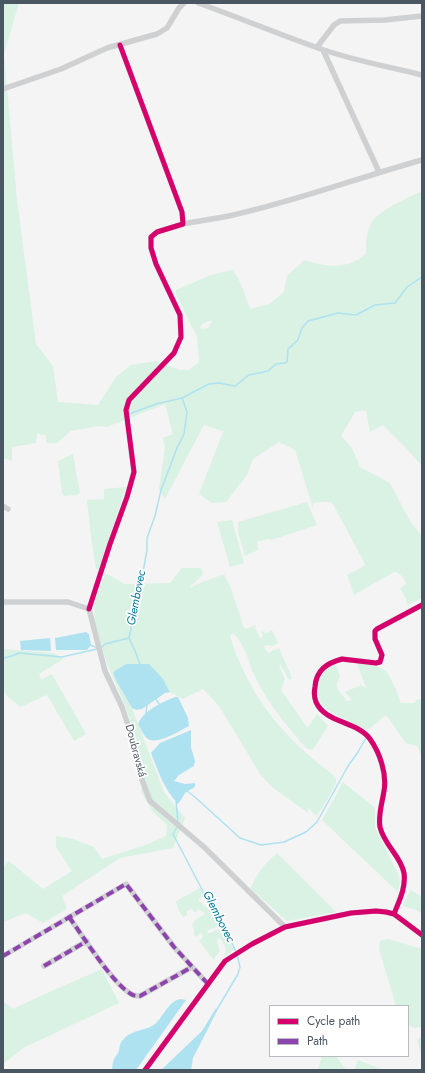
<!DOCTYPE html>
<html>
<head>
<meta charset="utf-8">
<style>
	body { margin:0 }
	#map { position:relative; width:425px; height:1073px; overflow:hidden; background:#f4f4f4; font-family:Jost,sans-serif }
	canvas { display:block }
	.frame { position:absolute; inset:0; border:4px solid #4a5661; pointer-events:none }
	.legend { position:absolute; left:269px; top:1005px; width:140px; height:52px; box-sizing:border-box; background:#fff; border:1px solid #b7bbc0; margin:0; padding:5px 7px; list-style:none; font-size:12px; color:#4a5661 }
	.legend li { display:flex; align-items:center; gap:8px; height:20px }
	.legend b { width:20px; border:1px solid #b7bbc0 }
</style>
</head>
<body>
<div id="map">
<canvas width="425" height="1073"></canvas>
<div class="frame"></div>
<ul class="legend">
<li><b style="height:5px;background:#d6006c"></b>Cycle path</li>
<li><b style="height:5px;background:#8e44ad"></b>Path</li>
</ul>
</div>
<script>
const ctx = document.querySelector('canvas').getContext('2d');
ctx.lineJoin = 'round';
function fillPath(path, color) { ctx.fillStyle = color; ctx.fill(path, 'evenodd'); }
function strokePath(path, color, width, dash) { ctx.strokeStyle = color; ctx.lineWidth = width; ctx.lineCap = dash ? 'butt' : 'round'; ctx.setLineDash(dash || []); ctx.stroke(path); }
function drawText(font, color, halo, rows, align = 'center') {
  ctx.font = font + ' Jost,sans-serif'; ctx.lineWidth = 3.5; ctx.setLineDash([]); ctx.textBaseline = 'middle'; ctx.strokeStyle = halo; ctx.fillStyle = color; for (const [text, x, y, turn = 0] of rows) {
    ctx.save(); ctx.translate(x, y); ctx.rotate((+turn || 0) * Math.PI / 180); ctx.textAlign = isNaN(turn) ? turn : align; if (halo) ctx.strokeText(text, 0, 0); ctx.fillText(text, 0, 0); ctx.restore();
  }
}
const green = new Path2D(`
	M3,3h16l-15,51 13,146 19,144 17,22 5,36 40,3 18,-28 15,-12 25,-4 24,9h9l10,-8 -2,-25 -22,-45 1,-2 35,-15 21,-5c8,7 14,28 18,39l19,-5 15,-12 3,-16 17,-16c22,7 43,10 62,-6 0,-10 0,-19 4,-28 5,-15 38,-28 52,-35v275l-16,-18 -23,-23 -13,7 -4,-22 -11,2 -14,24 11,12 8,19 30,16 20,38 12,16v61l-15,7 -1,-6 -6,-11 6,-4c-2,-6 -5,-11 -12,-12l-40,23 -7,-20 17,-9 1,-2 -31,-58 -3,-4h-10l-8,1v5l-18,-58 -16,-8 -26,17 -6,16 -21,27 -14,1 -13,-9 24,-62h2l-21,-7 -39,74 -6,-10 6,-42 -2,-9 10,-4 -8,-30 -58,23 -9,-1 -27,5 -14,12h-11v-8l-9,-1 -1,9 -24,4v14l-9,-3zM210,321l2,1 -4,6 -6,1 -2,-1 1,-3 5,-3z
	M73,454l7,39 -4,2 -12,1 -2,-3 -4,-32z
	M126,487l-26,79 -1,3h-3l-5,-32 -4,-37 17,-1v-10z
	M307,502l10,23 -46,15 -3,-1 -11,3 1,8 -13,6 -7,-24v-10z
	M232,520l12,43 -14,4 -13,-45z
	M182,568h19l2,6 -12,12v2l4,-3 29,-11 6,12 14,42 2,1 10,-4 -1,3 5,10 3,-2 -2,-5 6,2 5,-3 6,13 -5,3 -7,-1 -2,2 4,6 11,-5 13,30 -3,2 -8,-15 -2,1 6,13 -4,11 26,37 2,-1 8,-12 11,12 -14,22 -3,2 -5,-2c-20,-23 -41,-48 -53,-76 -3,-9 -12,-34 -20,-38l-3,1c9,34 30,70 54,96 14,16 31,30 48,43l4,4v5c-6,11 -11,23 -20,33l-8,-8v5l-36,-26 -12,-13 -41,-68 -16,-17 -20,10 -13,-7 -7,-13 -37,-15 -10,6 -3,4 4,8 15,26 32,84 21,26 -12,30 -53,10 -58,38 5,13 -24,14 -17,-10 -23,9v-55l6,-6 34,28 29,-18 -16,-24v-11l17,3 21,8 8,12 46,-15 18,-8 1,-11 -14,-13 -12,-20 2,-21 -8,-37 -13,-36 -15,-34 -12,-42 -1,-17 11,-32 20,11 45,-1z
	M3,649l50,4 10,6 -24,15 2,6 11,-6 34,60 -12,7 -27,-46 -27,12 -14,-12 -3,-6z
	M357,663c9,1 18,2 26,6 7,4 15,26 18,34h14l1,-3 6,-1v58l-5,-11 -11,-3 -20,-28 -18,15h-2c-7,-2 -13,-7 -19,-10 -18,-9 -30,-12 -29,-35 0,-9 8,-16 16,-20h2l4,11c-7,13 -1,14 7,25h3l1,-2 -6,-7 16,-7 5,3z
	M343,782l32,26v19l24,49 1,7 -2,9 -76,-72z
	M277,853l59,59 -49,9 -35,-31 -1,-3c7,-15 13,-23 26,-34z
	M200,888l5,7 -6,4v2c9,7 16,14 21,25l-12,4 -1,3c5,1 10,-5 15,-4l5,12 6,6v3l-9,7 2,-9 -5,-9 -3,-1 -1,4c5,13 1,8 -3,18l-15,-19 3,-3 1,-2 -2,-3 -5,4 -2,-2v-6l-2,-3 3,-6 10,-6v-1l-7,-4 -2,4 -5,-4 -4,2v4l-4,2c-4,-5 -6,-10 -7,-16z
	M411,890l11,7v17l-4,-3 -15,-5 2,-6z
	M388,939l31,9h3v79l-8,1 -6,-3v-19h-12l-17,-57 1,-8z
	M102,969l17,34 -96,45 -20,16v-63l10,8 32,-15z
	M422,1036v21l-5,-17z
	M322,1056h14l10,14h-28z
	M358,1060l26,10h-30z`);
const water = new Path2D(`
	M86,632l3,2 2,11 -4,5h-31l-1,-12z
	M50,638l1,13 -30,-1 -1,-9z
	M126,664h23l14,15 7,13 -5,1 -23,16 -6,1 -4,-2 -15,-26 -4,-9 3,-3z
	M175,697h3l10,21 1,8c-10,5 -31,19 -41,13 -5,-4 -7,-10 -10,-15 6,-14 23,-21 37,-27z
	M191,730v17l4,14 -1,5 -15,9 -5,6 11,3 10,-1v4l-9,5 -8,12c-14,-15 -20,-33 -27,-51l9,-10z
	M181,999l5,1 -50,70h-24c1,-9 1,-10 6,-17 2,-3 1,-9 4,-12 9,-12 24,-10 33,-17 9,-8 13,-23 26,-25z
	M216,1008l1,3 -24,47 -2,12h-30l41,-39z`);
const stream = new Path2D(`
	M129,414l27,-10 26,-6
	M90,645l8,3
	M101,648l4,-4 24,-6
	M3,658l9,-2 7,-3 43,4 35,-8
	M141,666l-2,-4 -3,-9 -7,-15 14,-66 4,-22v-12l8,-22 6,-26 16,-42 7,-14 3,-22 -5,-14 27,-14 10,-1 16,3 14,-11 19,-4 8,-7 9,-1 2,-1 1,-13 10,-9 4,-12 6,-7 30,-8 18,2 19,-10 20,-2 12,-16 15,-10
	M155,698l5,7
	M146,713l1,-8
	M186,790l10,8 44,40 21,7 23,-3 22,-10 11,-10 31,-56 10,-14 8,-14
	M176,801l2,22
	M177,827l-4,7 33,63 19,31 11,24
	M216,1011l22,-37 2,-7 -3,-12`);
const minor = new Path2D(`
	M198,3c43,15 84,33 126,47 32,11 66,17 98,25
	M317,47l17,-22 6,-4 45,-1 37,-4
	M323,50l56,122
	M3,89l58,-20 46,-21 50,-14 10,-6 12,-20 5,-5
	M183,224c15,-3 31,-5 46,-8 65,-14 128,-38 193,-56
	M3,506l5,3
	M3,602h65l21,7 16,62 17,36 10,30 7,35 11,29 54,46 81,80
	M89,609l21,-65 17,-47 7,-25 -8,-62 3,-10 45,-47 7,-16 -1,-22 -24,-51 -5,-16v-11l6,-5 26,-8 -1,-12 -62,-167
	M394,914c5,-13 12,-26 10,-41 -3,-17 -20,-28 -24,-46 -2,-12 2,-23 4,-36 3,-17 -4,-38 -14,-52 -13,-18 -45,-16 -54,-37 -2,-5 -2,-10 -1,-15 1,-17 12,-24 27,-28l34,4 4,-1 2,-7 -7,-16v-8l2,-2 45,-24
	M69,917c14,19 43,66 62,77 3,2 6,2 9,2l52,-29
	M3,956l123,-72 48,63 34,37
	M44,966l43,-25
	M145,1070l80,-109 27,-17 33,-17 66,-14 25,-2 10,1 8,2 28,21`);
const quiet = new Path2D(`
	M69,917c14,19 43,66 62,77 3,2 6,2 9,2l52,-29
	M3,956l123,-72 48,63 34,37
	M44,966l43,-25`);
const cycleway = new Path2D(`
	M89,609l21,-65 17,-47 7,-25 -8,-62 3,-10 45,-47 7,-16 -1,-22 -24,-51 -5,-16v-11l6,-5 26,-8 -1,-12 -62,-167
	M394,914c5,-13 12,-26 10,-41 -3,-17 -20,-28 -24,-46 -2,-12 2,-23 4,-36 3,-17 -4,-38 -14,-52 -13,-18 -45,-16 -54,-37 -2,-5 -2,-10 -1,-15 1,-17 12,-24 27,-28l34,4 4,-1 2,-7 -7,-16v-8l2,-2 45,-24
	M145,1070l80,-109 27,-17 33,-17 66,-14 25,-2 10,1 8,2 28,21`);
const streetNames = [
	["Doubravská",135,751,75]
];
const waterNames = [
	["Glembovec",137,598,-79],
	["Glembovec",218,917,63]
];
fillPath(green, '#d9f2e3');
fillPath(water, '#aee2f0');
strokePath(stream, '#aee2f0', 1.5);
strokePath(minor, '#ced0d2', 5.5);
strokePath(quiet, '#8e44ad', 4, [8, 4]);
strokePath(cycleway, '#d6006c', 5);
drawText('11px', '#4a5661', '#fff', streetNames);
drawText('italic 12px', '#0c7c9b', '#fff', waterNames);
</script>
</body>
</html>
